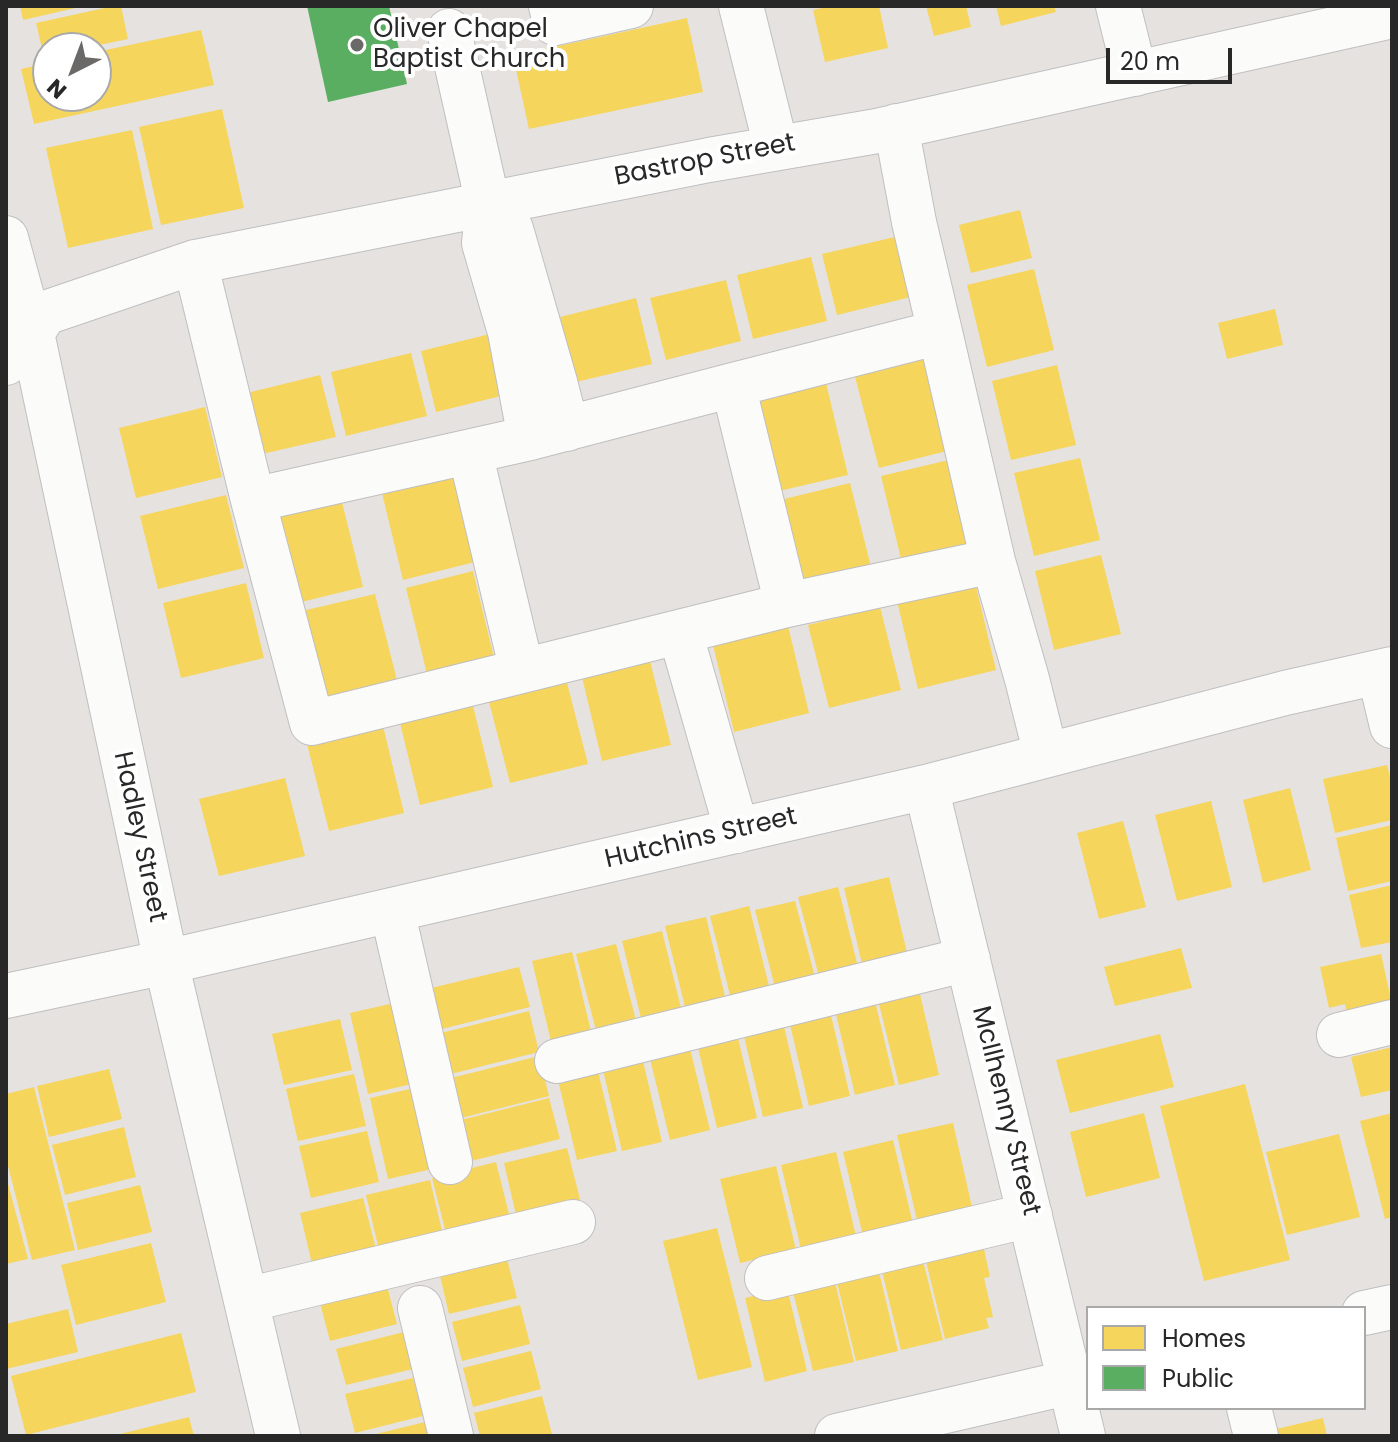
<!DOCTYPE html>
<html>
<head>
<meta charset="utf-8">
<style>
	body { margin:0 }
	#map { position:relative; width:1398px; height:1442px; overflow:hidden; background:#e6e2df; font-family:Poppins,sans-serif }
	canvas { display:block }
	.frame { position:absolute; inset:0; border:8px solid #282828; pointer-events:none }
	.legend { position:absolute; left:1086px; top:1306px; width:280px; height:104px; box-sizing:border-box; background:#fff; border:2px solid #a9a9a9; margin:0; padding:10px 14px; list-style:none; font-size:24px; color:#282828 }
	.legend li { display:flex; align-items:center; gap:16px; height:40px }
	.legend b { width:40px; border:2px solid #a9a9a9 }
	.north { position:absolute; left:32px; top:32px; width:80px; height:80px; box-sizing:border-box; background:#fff; border:2px solid #a9a9a9; border-radius:50%; rotate:222deg; font-size:22px; font-weight:700; line-height:32px; text-align:center; color:#282828 }
	.north::after { content:''; display:block; margin:auto; width:28px; height:36px; background:#6a6968; clip-path:polygon(50% 0,100% 100%,50% 72%,0 100%) }
	.scale { position:absolute; left:1106px; top:48px; width:126px; height:36px; box-sizing:border-box; border:4px solid #282828; border-top:0; padding-left:10px; font-size:24px; line-height:28px; white-space:nowrap; color:#282828; -webkit-text-stroke:6px #fff; paint-order:stroke }
</style>
</head>
<body>
<div id="map">
<canvas width="1398" height="1442"></canvas>
<div class="frame"></div>
<ul class="legend">
<li><b style="height:22px;background:#f6d55c"></b>Homes</li>
<li><b style="height:22px;background:#5aae61"></b>Public</li>
</ul>
<div class="north">N</div>
<div class="scale">20 m</div>
</div>
<script>
const ctx = document.querySelector('canvas').getContext('2d');
ctx.lineJoin = 'round';
function fillPath(path, color) { ctx.fillStyle = color; ctx.fill(path, 'evenodd'); }
function strokePath(path, color, width, dash) { ctx.strokeStyle = color; ctx.lineWidth = width; ctx.lineCap = dash ? 'butt' : 'round'; ctx.setLineDash(dash || []); ctx.stroke(path); }
function drawText(font, color, halo, rows, align = 'center') {
  ctx.font = font + ' Poppins,sans-serif'; ctx.lineWidth = 8; ctx.setLineDash([]); ctx.textBaseline = 'middle'; ctx.strokeStyle = halo; ctx.fillStyle = color; for (const [text, x, y, turn = 0] of rows) {
    ctx.save(); ctx.translate(x, y); ctx.rotate((+turn || 0) * Math.PI / 180); ctx.textAlign = isNaN(turn) ? turn : align; if (halo) ctx.strokeText(text, 0, 0); ctx.fillText(text, 0, 0); ctx.restore();
  }
}
const homes = new Path2D(`
	M20,6h60v1l-57,13z
	M114,6h7l7,33 -43,9h-37v8l-4,1 -8,-34z
	M831,6h48l9,42 -63,14 -12,-52z
	M926,6h40l5,21 -37,9z
	M996,6h58l2,6 -55,14z
	M687,18l16,74 -174,37 -16,-73z
	M201,30l13,55 -180,39 -13,-55 27,-6v33h48v-44z
	M222,109l22,99 -83,17 -22,-98z
	M132,130l21,99 -85,19 -22,-100z
	M1020,210l12,48 -61,15 -12,-48z
	M899,236l16,60 -78,19 -15,-61z
	M811,257l16,64 -74,18 -16,-64z
	M1034,269l20,81 -67,17 -20,-82z
	M726,280l15,61 -75,19 -16,-62z
	M636,298l16,66 -76,18 -16,-65z
	M1275,309l8,36 -56,14 -9,-36z
	M494,333l15,61 -73,18 -15,-61z
	M411,353l16,63 -81,20 -15,-64z
	M928,355l23,95 -72,18 -25,-95z
	M1057,365l19,80 -65,15 -19,-79z
	M320,375l16,62 -78,18 -15,-61z
	M826,383l22,92 -69,16 -23,-91z
	M205,407l17,70 -86,21 -17,-70z
	M1080,458l20,82 -66,16 -20,-83z
	M953,459l23,91 -73,17 -22,-91z
	M453,471l22,91 -72,18 -22,-91z
	M850,483l23,92 -71,17 -22,-92z
	M340,494l23,93 -66,16 -23,-93z
	M226,495l18,73 -86,21 -18,-73z
	M1101,555l20,79 -67,16 -19,-79z
	M473,571l23,95 -67,16 -23,-94z
	M974,578l22,92 -78,19 -22,-92z
	M246,583l18,75 -83,20 -18,-75z
	M375,594l23,90 -74,18 -22,-91z
	M880,607l21,83 -72,18 -21,-83z
	M788,626l21,87 -75,19 -21,-87z
	M650,661l21,84 -69,16 -20,-84z
	M566,679l22,85 -78,19 -22,-85z
	M473,706l20,81 -73,18 -20,-82z
	M382,722l22,91 -75,18 -23,-91z
	M1387,765l5,20v35l-57,13 -12,-54z
	M285,778l20,78 -86,20 -20,-77z
	M1290,788l21,82 -48,13 -20,-83z
	M1211,801l21,86 -55,14 -22,-86z
	M1123,821l23,86 -47,12 -22,-86z
	M1392,825v56l-44,10 -12,-53z
	M889,877l20,84 -45,11 -20,-84z
	M1392,885v57l-31,6 -12,-53z
	M838,887l22,88 -39,9 -23,-87z
	M795,901l22,84 -40,10 -22,-85z
	M749,906l22,88 -39,9 -22,-87z
	M706,917l21,88 -40,10 -22,-89z
	M662,931l21,85 -40,10 -21,-85z
	M616,944l22,84 -40,10 -22,-84z
	M1181,948l11,40 -77,18 -11,-39z
	M572,952l21,88 -40,10 -21,-89z
	M1381,954l11,50 -45,10 -2,-10 -16,4 -9,-41z
	M519,967l11,40 -88,22 -11,-41z
	M919,990l20,85 -40,10 -21,-85z
	M875,1001l20,84 -40,10 -20,-85z
	M394,1003l18,81 -44,10 -18,-81z
	M529,1011l10,41 -88,22 -10,-41z
	M830,1011l20,85 -41,10 -20,-86z
	M340,1019l12,51 -68,15 -12,-51z
	M783,1022l20,86 -40,9 -20,-85z
	M737,1034l20,84 -40,10 -20,-85z
	M1160,1034l14,53 -104,26 -14,-53z
	M689,1045l21,85 -40,10 -21,-85z
	M1392,1047v43l-31,7 -10,-40z
	M539,1056l10,40 -88,22 -10,-40z
	M642,1057l20,85 -40,9 -20,-85z
	M597,1067l20,84 -40,9 -20,-84z
	M109,1069l13,50 -73,18 -12,-51z
	M354,1074l12,52 -68,15 -12,-52z
	M1245,1084l45,176 -86,21 -44,-175z
	M34,1087l41,163 -43,10 -26,-102v-64z
	M414,1088l18,81 -44,10 -18,-81z
	M549,1098l11,41 -89,22 -10,-41z
	M1144,1113l16,65 -74,19 -16,-65z
	M1392,1113v104l-7,2 -25,-98z
	M953,1123l19,84 -55,13 -20,-85z
	M124,1127l12,50 -71,18 -13,-50z
	M367,1131l12,51 -68,16 -12,-52z
	M1339,1134l21,83 -73,18 -21,-83z
	M893,1140l20,84 -50,12 -20,-84z
	M567,1148l14,55 -64,16 -13,-56z
	M836,1152l20,84 -55,13 -20,-84z
	M496,1162l14,56 -64,15 -14,-55z
	M776,1166l20,84 -56,13 -20,-84z
	M6,1176l22,83 -22,5z
	M430,1180l13,55 -64,15 -13,-55z
	M140,1185l12,47 -74,18 -11,-47z
	M363,1198l14,55 -64,15 -13,-55z
	M717,1228l35,139 -54,13 -35,-139z
	M982,1240l8,37 -6,1 9,39 -7,1 3,10 -44,11 -21,-86z
	M151,1243l15,59 -90,23 -15,-60z
	M922,1257l21,83 -42,10 -20,-83z
	M507,1259l10,39 -68,16 -9,-38z
	M878,1268l20,83 -42,10 -20,-83z
	M834,1278l20,84 -41,9 -21,-83z
	M387,1286l10,38 -67,17 -10,-38z
	M787,1288l20,83 -42,11 -20,-84z
	M520,1305l10,39 -68,17 -10,-39z
	M68,1309l10,43 -72,17v-45z
	M404,1332l9,37 -67,16 -10,-36z
	M181,1333l15,59 -170,43 -15,-59z
	M531,1351l10,38 -68,18 -10,-39z
	M413,1378l10,38 -68,17 -10,-39z
	M542,1396l10,38 -7,2h-65l-6,-23z
	M189,1417l5,19h-78v-1z
	M1323,1418l4,18h-53l-2,-6z
	M425,1422l3,14h-56v-1z`);
const public = new Path2D(`
	M307,6h82l18,78 -79,18z`);
const minor = new Path2D(`
	M551,6l4,17 76,-17
	M741,6l35,141
	M1118,6l17,68
	M449,31l39,173
	M896,126l18,96 26,110
	M6,238l26,95 134,629 112,474
	M195,262l58,238 277,-62 203,-53 54,220 -265,66
	M6,363l26,-30 13,-20 150,-51 514,-102 168,-29 515,-115
	M733,385l207,-53 53,229 34,118 19,76
	M530,438l-20,-106 -26,-89 4,-39 23,25 44,153 12,47
	M253,500l59,223 210,-52 -52,-219
	M787,605l206,-44
	M680,632l57,199
	M1379,672l13,54
	M926,787l157,649
	M392,910l58,252
	M6,996l160,-34 760,-175 359,-94 107,-24
	M1339,1035l53,-13
	M557,1061l411,-102
	M767,1278l263,-63
	M246,1300l327,-78
	M420,1308l31,128
	M1364,1313l28,-6
	M1249,1408l7,28
	M837,1436l251,-58`);
const markers = [
	[357,45,8,"#6a6968"]
];
const poiNames = [
	["Oliver Chapel",373,30],
	["Baptist Church",373,60]
];
const streetNames = [
	["Bastrop Street",705,161,-11],
	["Hadley Street",139,837,78],
	["Hutchins Street",701,839,-13],
	["McIlhenny Street",1005,1111,76]
];
fillPath(homes, '#f6d55c');
fillPath(public, '#5aae61');
strokePath(minor, '#c0bfc0', 46);
strokePath(minor, '#fbfbfa', 44);
for (const [x, y, r, color] of markers) { const dot = new Path2D(); dot.arc(x, y, r, 0, 2 * Math.PI); ctx.fillStyle = color; ctx.fill(dot); strokePath(dot, '#fff', 3); }
drawText('26px', '#282828', '#fff', poiNames, 'left');
drawText('26px', '#282828', '#fff', streetNames);
</script>
</body>
</html>
